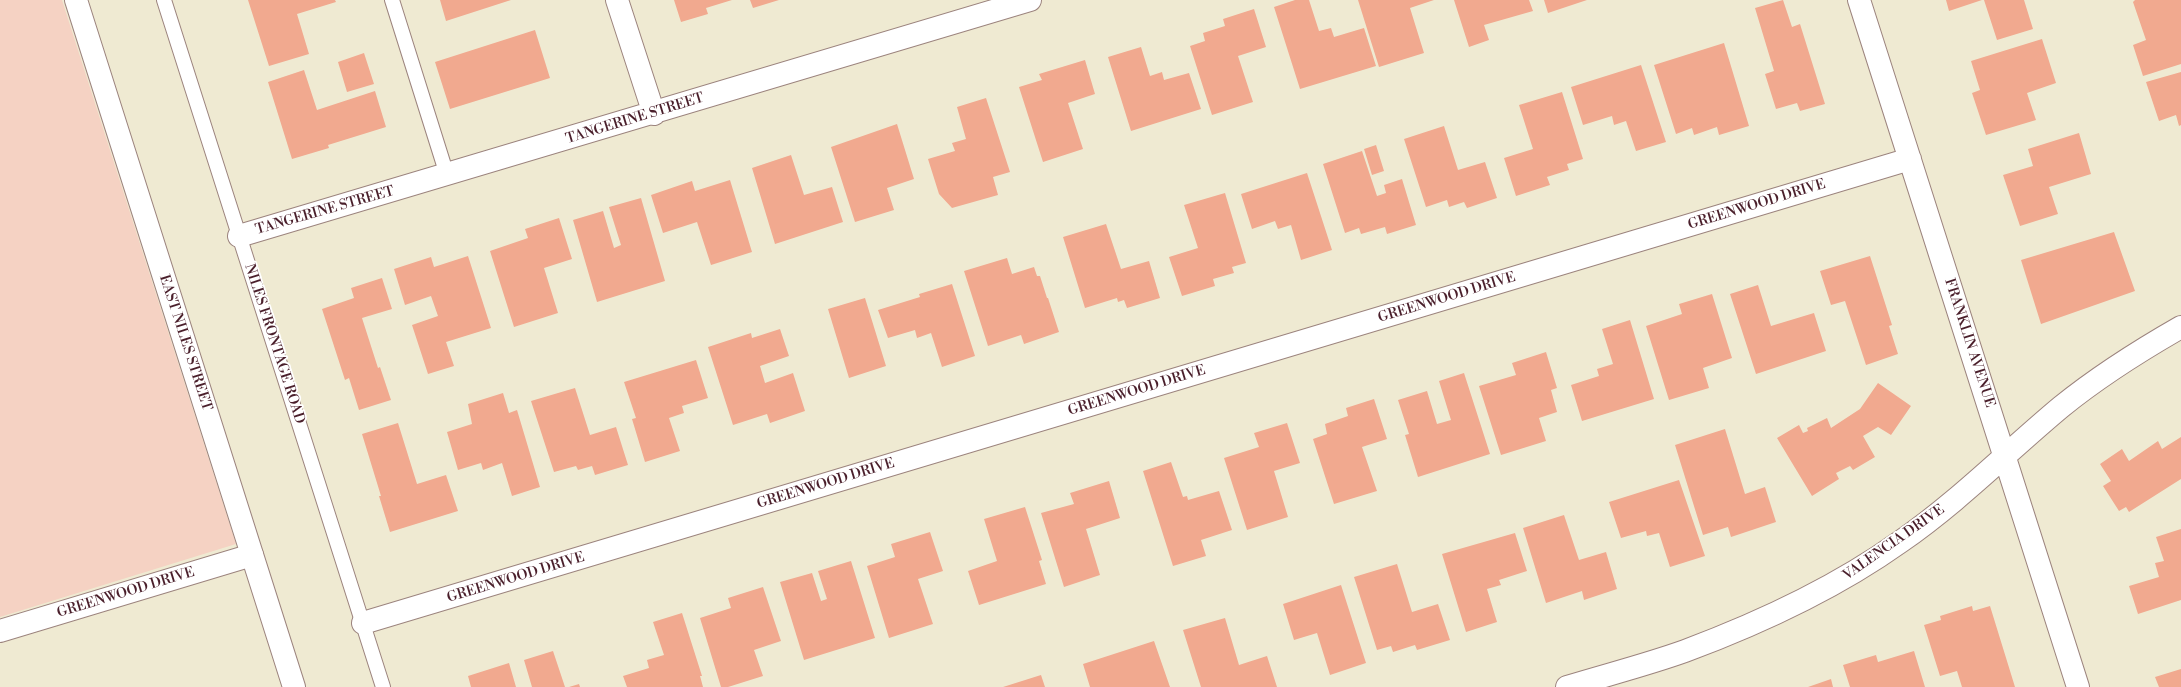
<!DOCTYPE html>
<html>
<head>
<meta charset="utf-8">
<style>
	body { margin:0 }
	canvas { display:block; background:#efead2 }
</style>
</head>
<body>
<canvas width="2181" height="687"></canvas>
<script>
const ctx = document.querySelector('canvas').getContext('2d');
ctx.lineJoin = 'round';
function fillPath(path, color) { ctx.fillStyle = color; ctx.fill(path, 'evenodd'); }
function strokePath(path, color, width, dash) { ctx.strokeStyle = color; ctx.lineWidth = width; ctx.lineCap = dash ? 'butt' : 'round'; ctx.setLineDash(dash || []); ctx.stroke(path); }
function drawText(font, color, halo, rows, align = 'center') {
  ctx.font = font + ' "Libre Bodoni",serif'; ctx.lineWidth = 3.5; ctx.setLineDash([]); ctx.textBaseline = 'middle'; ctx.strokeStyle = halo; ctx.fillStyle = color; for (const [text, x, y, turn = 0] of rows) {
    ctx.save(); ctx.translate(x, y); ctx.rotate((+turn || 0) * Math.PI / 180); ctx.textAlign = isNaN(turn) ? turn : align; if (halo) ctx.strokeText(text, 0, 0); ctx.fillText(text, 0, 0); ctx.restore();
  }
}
const built = new Path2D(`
	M0,0h62l174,544 -236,73z`);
const building = new Path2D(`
	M248,0h87l1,2 -39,12 12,40 -40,12z
	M440,0h71l-65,21z
	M674,0h58l-26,8 2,6 -27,8z
	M750,0h29l-26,8z
	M1295,0h14l10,31 12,-3 3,9 30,-9 12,38 -76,23 -26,-82z
	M1358,0h76l-24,8 14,45 -45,14z
	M1454,0h75l4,11 -49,14 5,15 -20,7z
	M1544,0h43l-39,13z
	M1783,0l9,27 8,-3 25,80 -25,7 -3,-8 -21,6 -11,-35 9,-3 -19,-63z
	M1946,0h36l-33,11z
	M1984,0h40l9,29 -36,11z
	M2135,0h46v64l-38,12 -10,-31 13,-5 -13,-38z
	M1254,9l12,38 -28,9 15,46 -41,13 -22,-69 15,-5 -2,-8 22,-7 -2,-7z
	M535,30l15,48 -100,31 -15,-47z
	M2042,39l14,44 -29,10 9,27 -50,15 -14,-42 8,-3 -9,-29z
	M1724,43l25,83 -30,9 -2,-8 -23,8 -2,-7 -16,6 -22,-69z
	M1141,47l9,29 12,-4 2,8 25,-7 12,36 -70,22 -23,-74z
	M364,53l10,31 -27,8 -9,-30z
	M1085,60l10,34 -27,9 15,46 -40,13 -24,-75 23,-7 -3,-6z
	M1641,65l25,77 -30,9 -10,-30 -12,4 -2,-9 -29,9 -12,-38z
	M304,70l13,40 58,-19 11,36 -58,18 1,3 -37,11 -24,-77z
	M2181,72v53l-2,1 -3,-11 -17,6 -13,-39z
	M1562,92l21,67 -16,5 2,6 -22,7 3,8 -34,11 -12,-38 29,-9 -14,-44z
	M986,98l24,74 -17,5 5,18 -46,13 -13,-14 -11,-35 27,-8 -3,-8 14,-4 -9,-32z
	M897,124l17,55 -27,9 7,22 -39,12 -24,-75z
	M1444,126l14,44 27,-8 12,36 -30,10 -3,-6 -15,5 -2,-7 -21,7 -22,-68z
	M2079,133l12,41 -42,13 9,27 -38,12 -17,-51 30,-9 -5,-17z
	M1376,145l8,26 -12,4 -8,-26z
	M1362,151l15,45 9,-3 -2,-8 18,-6 14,46 -29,9 -2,-7 -24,7 -2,-6 -14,5 -22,-69z
	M791,155l13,40 28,-8 11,35 -68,22 -23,-76z
	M1307,173l25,77 -31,10 -10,-35 -13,4 -3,-8 -23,8 -11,-35z
	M730,180l22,72 -41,13 -14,-43 -34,11 -12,-38 41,-14 3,10z
	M1225,193l21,70 -14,4 2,6 -21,6 2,7 -33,10 -13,-39 29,-9 -14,-43z
	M641,198l24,83 -68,21 -24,-82 30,-9 11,37 7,-3 -12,-38z
	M559,218l13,41 -28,9 14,45 -44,14 -24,-76 38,-13 -3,-9z
	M1106,224l15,45 28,-8 11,37 -33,10 -3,-8 -6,2 -1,-4 -32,10 -22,-71z
	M2114,232l21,59 -94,33 -20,-64z
	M468,256l23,72 -45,14 8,24 -26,8 -16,-49 26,-9 -7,-20 -26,9 -11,-36 37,-12 3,10z
	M1870,256l22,69 -3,1 9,28 -32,11 -21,-64 -14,4 -11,-34z
	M1007,258l5,16 22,-7 3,9h3l7,22h1l11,34 -35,12 -3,-9 -33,11 -24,-75z
	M382,278l10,31 -30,9 16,50 2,-1 11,33 -32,10 -10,-32 -4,2 -23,-71 32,-11 -3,-10z
	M952,284l23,72 -33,11 -11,-34 -14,5 -2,-8 -27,8 -10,-28 42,-13 -1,-3z
	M1758,285l13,41 43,-13 12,38 -70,23 -26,-80z
	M1712,294l20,64 -29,10 6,20 -40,12 -23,-74 36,-12 -3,-10z
	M865,298l21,68 -37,12 -21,-69z
	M1630,320l24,79 -72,22 -11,-36 28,-9 -2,-7 16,-5 -11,-35z
	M780,329l9,27 -29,10 5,17 28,-10 12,38 -35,12 -3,-9 -34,11 -25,-78 43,-14 1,5z
	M1546,352l11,36 -6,2 6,22 -18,6 7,23 -45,14 -22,-69 37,-11 -4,-12z
	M696,360l12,38 -26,8 2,7 -15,5 11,33 -35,11 -13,-43 4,-1 -12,-36z
	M1464,373l26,81 -72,23 -13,-42 4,-1 -11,-34 29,-9 10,33 14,-4 -12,-39z
	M1878,383l33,23 -20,29 -13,-8 -15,9 12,21 -22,13 -3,-4 -14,7 3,6 -27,17 -35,-58 22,-13 4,8 5,-2 -1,-3 20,-10 4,10 29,-19z
	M575,388l15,47 26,-8 12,38 -33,10 -3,-9 -14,4 -2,-4 -22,6 -23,-71z
	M503,393l6,20 8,-3 23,77 -28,9 -10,-33 -19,7 -2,-7 -23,7 -11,-38 25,-8 -4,-20z
	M1374,399l13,40 -25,8 15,44 -43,13 -21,-65 14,-5 -2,-10 23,-8 -2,-8z
	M398,423l19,61 29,-9 12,36 -68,21 -11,-36h2l-19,-62z
	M1287,423l13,40 -26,8 14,46 -41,13 -23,-72 35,-11 -5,-14z
	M1725,429l20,65 20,-7 11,35 -45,15 -3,-10 -25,8 -28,-90z
	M2181,437v42l-52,33 -3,-5 -7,4 -16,-25 8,-5 -11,-17 22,-15 7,12 29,-20 4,8z
	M1171,462l12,35 4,-1 1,4 31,-9 13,39 -31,10 5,16 -33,10 -30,-95z
	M1679,480l26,76 -35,11 -11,-34 -12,3 -1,-5 -25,7 -12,-36z
	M1109,481l11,37 -34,11 14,46 -36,12 -23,-74 33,-9 -4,-11z
	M1025,507l17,53 -3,1 7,23 -67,21 -11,-34 29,-10 -13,-42z
	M1564,515l15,45 27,-8 11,37 -33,11 -2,-9 -36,12 -23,-75z
	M2181,529v71l-43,14 -9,-28 30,-9 -4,-14 9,-2 -8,-24z
	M930,532l13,39 -25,8 15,45 -44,14 -22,-72 28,-9 -4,-13z
	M1515,533l12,38 -28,9 2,5 -14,4 10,33 -31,10 -24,-78z
	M851,561l24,77 -71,22 -24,-78 32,-9 9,28 6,-2 -9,-28z
	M1397,564l15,48 26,-8 12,36 -33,10 -2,-5 -22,7 -2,-6 -14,4 -23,-73z
	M1341,585l25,78 -36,12 -13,-42 -23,7 -11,-36z
	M763,587l18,54 -27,9 9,26 -35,11h-7l-21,-69 31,-10 -3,-10z
	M1972,606l1,5 17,-5 25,81h-53l-5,-16 -17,5 -16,-51 17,-5 -1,-4z
	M682,613l20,63h-2l3,11h-76l-4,-11 26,-8 -2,-8 17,-5 -11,-33z
	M1225,618l14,47 28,-9 10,31h-76l-18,-57z
	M1154,641l16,46h-80l-7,-23z
	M553,651l12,36h-33l-8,-27z
	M1914,651l11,36h-75l-7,-22 33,-10 2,7z
	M509,663l7,24h-45l-3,-11z
	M2181,669v18h-22l-4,-10z
	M1041,675l4,12h-42z
	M1831,679l2,8h-25z
	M579,684l1,3h-11z`);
const lane = new Path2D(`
	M164,0l219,687
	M392,0l55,175`);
const street = new Path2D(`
	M617,0l37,114
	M1859,0l219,687
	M239,236l791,-236
	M363,623l1547,-464
	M0,631l252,-76
	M1567,687c39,-12 79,-22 118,-36 75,-28 149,-62 215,-109 58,-40 107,-90 161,-135 37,-30 78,-56 120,-80`);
const secondary = new Path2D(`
	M76,0l218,687`);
const streetNames = [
	["TANGERINE STREET",635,119,-17],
	["GREENWOOD DRIVE",1757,205,-17],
	["TANGERINE STREET",325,211,-16],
	["GREENWOOD DRIVE",1447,298,-17],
	["EAST NILES STREET",185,343,72],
	["FRANKLIN AVENUE",1969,343,72],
	["NILES FRONTAGE ROAD",274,344,72],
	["GREENWOOD DRIVE",1137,391,-17],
	["GREENWOOD DRIVE",826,484,-17],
	["VALENCIA DRIVE",1894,543,-35],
	["GREENWOOD DRIVE",516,578,-17],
	["GREENWOOD DRIVE",126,593,-17]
];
fillPath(built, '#f5d2c3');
fillPath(building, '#f1a98f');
strokePath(lane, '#9c847e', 16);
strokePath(street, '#9c847e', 24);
strokePath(secondary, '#9c847e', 24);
strokePath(lane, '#fff', 14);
strokePath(street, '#fff', 22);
strokePath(secondary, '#fff', 22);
drawText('14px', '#4a1f2b', '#fff', streetNames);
</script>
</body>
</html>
